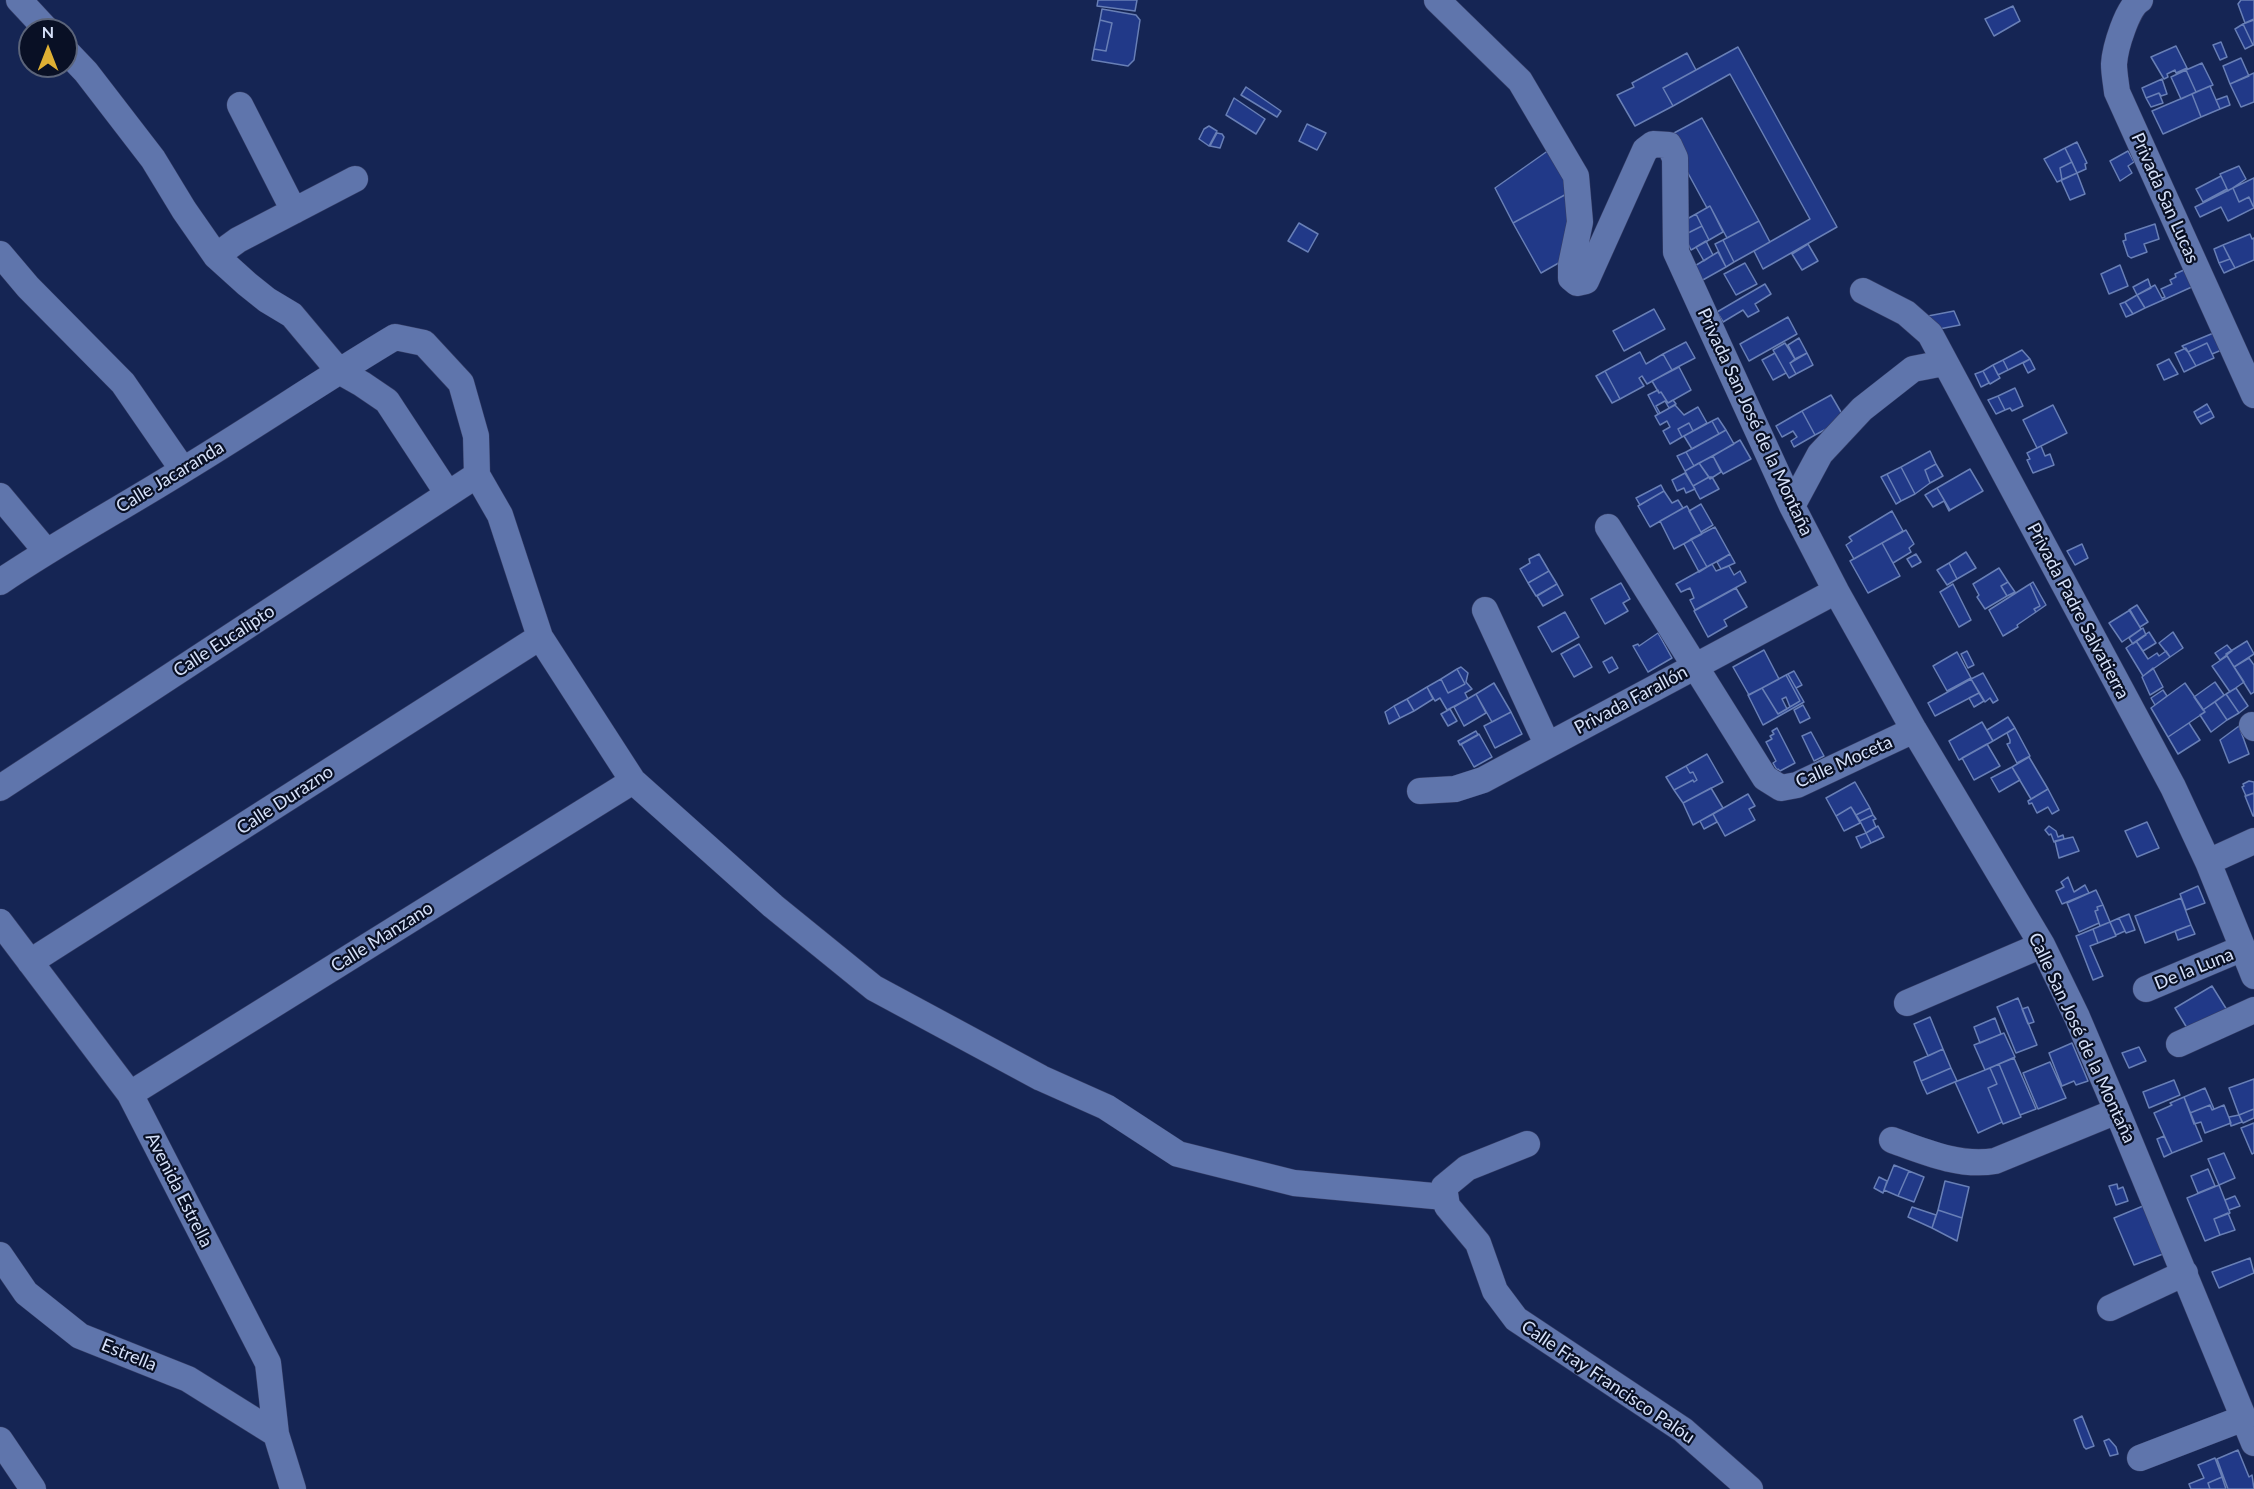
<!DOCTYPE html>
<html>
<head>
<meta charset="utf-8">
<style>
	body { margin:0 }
	#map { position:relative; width:2254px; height:1489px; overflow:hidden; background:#152554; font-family:Lato,sans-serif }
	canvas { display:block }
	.north { position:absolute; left:18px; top:18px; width:60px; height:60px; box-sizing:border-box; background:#091025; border:2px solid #5b647a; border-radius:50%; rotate:0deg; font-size:16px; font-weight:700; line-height:24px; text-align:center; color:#d6e1f9 }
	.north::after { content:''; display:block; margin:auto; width:21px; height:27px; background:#dfb034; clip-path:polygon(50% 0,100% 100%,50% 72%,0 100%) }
</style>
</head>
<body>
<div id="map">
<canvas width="2254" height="1489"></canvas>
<div class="north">N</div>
</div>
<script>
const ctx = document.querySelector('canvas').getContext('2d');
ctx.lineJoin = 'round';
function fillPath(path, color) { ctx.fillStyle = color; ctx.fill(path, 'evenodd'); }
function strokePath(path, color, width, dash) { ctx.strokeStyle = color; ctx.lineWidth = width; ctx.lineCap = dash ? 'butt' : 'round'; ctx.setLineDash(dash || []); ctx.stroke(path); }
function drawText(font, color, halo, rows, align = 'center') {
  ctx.font = font + ' Lato,sans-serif'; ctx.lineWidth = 4.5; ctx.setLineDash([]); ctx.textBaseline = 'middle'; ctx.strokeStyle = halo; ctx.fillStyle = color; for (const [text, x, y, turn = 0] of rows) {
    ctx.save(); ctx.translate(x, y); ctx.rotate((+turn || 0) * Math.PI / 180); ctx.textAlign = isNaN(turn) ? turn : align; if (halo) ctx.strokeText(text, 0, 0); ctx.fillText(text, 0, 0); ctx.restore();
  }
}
const building = new Path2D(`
	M1098,0h39l-2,11 -38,-5z
	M2241,0h13v19l-9,4 -7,-19z
	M2013,6l7,15 -26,15 -9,-17z
	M1102,9l34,6 4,5 -6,40 -6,6 -36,-6 2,-11 12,2 6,-28 -12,-3z
	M1100,20l12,3 -6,28 -12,-2z
	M2254,20v25h-1l-10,-21z
	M2243,24l10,21 -8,4 -10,-20z
	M2221,42l6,15 -7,3 -7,-15z
	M2176,46l11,22 -11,5 -1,-3 -8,4 1,3 -4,2 -13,-22z
	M1738,47l99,180 -74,42 -9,-18 56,-32 -80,-145 -57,32 -10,-18z
	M1687,53l9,17 -33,18 10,18 -38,20 -18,-31 17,-8 -2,-4z
	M2241,58l8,18 -19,8 -7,-18z
	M2202,63l11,22 -17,7 -10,-22z
	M2186,70l10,22 -15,7 -10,-22z
	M2254,73v29l-13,5 -11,-23z
	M2162,79l5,15 -6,2 -2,-3 -13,5 -4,-10z
	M2210,86l10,23 -19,8 -9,-23z
	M1246,87l35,24 -4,6 -36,-22z
	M2159,93l4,10 -12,4 -5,-9z
	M2192,94l9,23 -38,17 -11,-23z
	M2227,96l3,9 -10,4 -4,-9z
	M1234,98l31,21 -9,15 -30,-19z
	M1702,118l57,103 -32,17 -17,-32 -3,2 -30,-55 6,-3 -9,-17z
	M1307,124l19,9 -9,17 -18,-9z
	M1209,126l8,5 -8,15 -10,-7 5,-10z
	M1217,133l5,1 2,3 -4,11 -10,-2z
	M2077,142l10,21 -2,1 1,5 -9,4 -12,-25z
	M2065,148l7,14 -12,6 2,12 -5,2 -13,-23z
	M1549,150l23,41 -59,32 -18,-35z
	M2128,151l6,11 -6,4 4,7 -12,8 -10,-20z
	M2072,162l5,11 -15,7 -2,-12z
	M2239,166l7,13 -18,12 -8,-17z
	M2077,173l8,21 -15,6 -9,-20z
	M2221,176l6,13 -24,13 -7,-13z
	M2254,178v28h-1l-4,-9 -10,5 -6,-14z
	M2233,188l6,14 10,-5 5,11 -26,13 -7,-14 -21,10 -5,-10z
	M1572,191l6,61 -37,21 -28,-50z
	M1710,206l13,26 -14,8 -13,-26z
	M1696,214l6,12 -18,9 -6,-11z
	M1759,221l11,21 -36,20 -11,-22z
	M1299,223l19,11 -10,18 -20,-11z
	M2155,224l4,15 -15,5 3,8 -16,6 -3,-2 -5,-15 3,-1 -1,-6z
	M1702,226l7,14 -18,10 -7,-15z
	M2250,234l2,5 2,-1v22l-19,8 -12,-23z
	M1723,240l11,22 -8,5 -11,-23z
	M1706,241l7,14 -9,6 -8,-14z
	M1808,244l10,17 -16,9 -10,-16z
	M2223,245l7,14 -11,4 -5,-14z
	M1718,252l8,15 -25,14 -8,-14z
	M2230,259l5,9 -11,5 -5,-10z
	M1745,263l12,21 -21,11 -12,-21z
	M2120,265l8,21 -19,8 -8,-20z
	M2186,269l8,17 -31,14 -1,-2 3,-1 -4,-8 11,-5 -2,-4 6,-3 -1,-3z
	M2148,279l3,9 -14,7 -4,-8z
	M1765,284l6,10 -16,10 4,7 -11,6 -5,-7 -20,12 -6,-10z
	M2155,285l8,15 -18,8 -8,-13z
	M2137,295l8,13 -12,6 -8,-12z
	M2125,302l8,12 -7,3 -6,-13z
	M1654,309l11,20 -41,22 -11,-20z
	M1954,311l6,14 -26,5 -6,-14z
	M1788,317l9,17 -48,27 -9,-17z
	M2216,332l8,17 -12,5 -5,-11 -19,9 -6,-6z
	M1799,338l8,15 -12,6 -7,-14z
	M1686,342l9,16 -23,12 -9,-16z
	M1785,343l10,16 -5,4 6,11 -7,4 -16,-28z
	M2207,343l7,15 -18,8 -8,-14z
	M2186,348l10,18 -12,6 -9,-19z
	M2022,350l8,9 -22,11 -5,-10z
	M1640,352l6,12 17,-10 9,16 -25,14 -5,-8 -3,2 5,8 -24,13 -15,-28z
	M1775,353l11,20 -13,7 -11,-20z
	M1807,353l6,12 -17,9 -6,-11z
	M2030,359l5,10 -7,4 -5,-10z
	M2169,359l9,15 -14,6 -7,-15z
	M2003,360l5,10 -10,5 -5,-10z
	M1993,365l7,13 -10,6 -7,-13z
	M1679,367l12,23 -23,13 -7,-11 -2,1 -7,-12z
	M1605,371l15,28 -8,4 -16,-27z
	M1983,371l6,12 -8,4 -6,-13z
	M2015,388l8,18 -11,5 -2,-3 -5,2 -7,-14z
	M1658,390l1,3 2,-1 7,11 5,-3 3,4 -7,4 -4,-7 -9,5 4,7 -2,1 -10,-19z
	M1831,395l14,24 -30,16 -13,-24z
	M1998,396l7,14 -9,4 -8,-14z
	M2207,404l4,7 -14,7 -3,-6z
	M1675,405l9,10 14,-8 9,16 -14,8 -4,-8 -11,6 4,8 -12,7 -7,-13 7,-4 -3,-6 -7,4 -5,-9z
	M2053,405l14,28 -30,15 -14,-28z
	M1802,411l13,24 -21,12 -3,-6 6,-4 -4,-6 -11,6 -6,-11z
	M2211,411l3,6 -13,7 -4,-6z
	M1718,418l8,12 -7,4 -7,-13z
	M1712,421l7,13 -27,15 -8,-13z
	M1689,423l4,8 -11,6 -4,-8z
	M1726,430l8,14 -40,22 -8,-14z
	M1740,440l11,19 -28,15 -10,-18z
	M2041,446l4,10 5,-2 4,11 -21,8 -6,-13 3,-1 -3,-6z
	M1930,451l6,13 -11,6 5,13 -15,11 -14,-27z
	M1686,452l8,14 -9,5 -8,-15z
	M1713,456l8,16 -11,7 -11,-16z
	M1699,463l10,14 -16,9 -8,-15z
	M1936,464l7,12 -13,7 -5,-13z
	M1901,467l14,27 -14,7 -14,-27z
	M1970,469l13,22 -33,19 -13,-22z
	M1685,473l10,16 -9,4 -2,-5 -7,3 -5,-11z
	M1887,474l14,27 -5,3 -15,-27z
	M1709,477h3l7,12 -19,10 -7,-13z
	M1661,485l3,6 -24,14 -4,-7z
	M1937,488l13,22 -1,1 -5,-10 -11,6 -8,-12z
	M1664,491l8,12 6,-3 5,8 -33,19 -12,-21z
	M1701,504l12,21 -12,7 -12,-21z
	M1687,506l15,28 -28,15 -14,-28z
	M1892,511l11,20 -49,28 -8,-14 6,-4 -3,-4z
	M1715,527l15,27 -23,13 -16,-28z
	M1906,530l8,14 -5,4 2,4 -18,11 -11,-20z
	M1691,539l16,28 -8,5 -15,-28z
	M1882,543l18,33 -32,17 -18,-32z
	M2082,544l6,14 -13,7 -8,-14z
	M1966,552l10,16 -19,11 -8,-16z
	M1539,554l10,17 -21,12 -8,-14 10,-6 -1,-4z
	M1730,554l5,9 -14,6 -4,-7z
	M1916,554l5,8 -9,5 -5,-8z
	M1949,563l8,16 -10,6 -10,-15z
	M1712,564l4,7 13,-5 5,9 6,-4 6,11 -51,28 -5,-10 4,-2 -4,-10 -9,4 -5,-8z
	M1999,568l9,14 -7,4 6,10 -22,13 -8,-12 2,-2 -6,-11z
	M1549,571l8,13 -21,12 -8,-13z
	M2008,582l7,10 -8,4 -6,-10z
	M2033,582l13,23 -10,7 -2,-3 6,-3 -10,-22z
	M1621,583l9,16 -7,4 5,8 -23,13 -14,-25z
	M1557,584l6,11 -20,11 -6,-10z
	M1953,584l18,36 -12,7 -19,-35z
	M2030,584l10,22 -6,3 2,3 -19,13 1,2 -15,9 -14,-26z
	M1736,588l11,19 -23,13 3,6 -19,11 -14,-26z
	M2137,605l11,17 -8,5 -11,-17z
	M2130,610l11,19 -19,13 -13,-19z
	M1565,612l14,25 -27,15 -14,-25z
	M2143,628l3,7 -13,9 -4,-6z
	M2149,632l7,11 -13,8 -7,-10z
	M2173,632l10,16 -13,9 -11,-14z
	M1658,633l14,25 -24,14 -15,-26 5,-2 1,2z
	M2136,641l12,18 9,-6 2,3 7,-5 4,6 -27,19 -17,-28z
	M2247,641l7,13 -20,13 -8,-13z
	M1579,644l13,23 -18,10 -13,-23z
	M2227,645l5,6 -12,9 -5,-7z
	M1764,650l15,29 -30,16 -16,-28z
	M1967,651l7,14 -6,3 -7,-14z
	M1957,652l14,26 -24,13 -14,-25z
	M2227,656l17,26 -14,10 -18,-26z
	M1612,657l6,11 -9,5 -6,-11z
	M2249,658l5,7v27l-3,2 -17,-27z
	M1461,667l7,6 -2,9 6,7 -7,4 3,6 -21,11 -7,-12 -5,3 -8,-14 14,-8 7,14 17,-9 -8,-15z
	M2153,668l10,19 -13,8 -8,-18z
	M1457,669l8,15 -17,9 -7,-14z
	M1794,671l8,14 -6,3 -8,-14z
	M1983,673l15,27 -5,3 -3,-5 -5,4 -14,-23z
	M1788,674l16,28 -41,23 -15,-30 14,-7 16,26 22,-13 -14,-26z
	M1786,675l14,26 -10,6 -4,-10 -4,2 5,10 -9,5 -16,-26z
	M1971,679l8,14 -44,23 -7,-13z
	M2215,682l9,13 -21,15 -9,-13z
	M1494,683l17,29 -19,10 -16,-28z
	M2185,683l20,29 -37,25 -17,-29z
	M1427,687l6,12 -19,12 -7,-12z
	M2236,688l12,18 -9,7 -13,-19z
	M2163,690l4,6 -12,9 -4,-7z
	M1979,693l5,8 -10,6 -5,-9z
	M1476,694l10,19 -22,13 -10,-19z
	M2226,694l13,19 -12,7 -12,-18z
	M1407,699l7,12 -14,7 -6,-12z
	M2215,702l12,18 -16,12 -11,-17 5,-3 -2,-2z
	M1803,705l7,13 -10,5 -6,-13z
	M1394,706l6,12 -11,6 -4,-12z
	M1450,709l7,12 -9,5 -7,-12z
	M1511,712l11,22 -27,14 -11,-22z
	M2008,717l7,11 -22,13 -6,-11z
	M1982,722l11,19 -34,19 -10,-19z
	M2189,723l11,17 -22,14 -10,-17z
	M2239,726l10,28 -20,9 -9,-23z
	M1777,728l18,35 -15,8 -2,-2 -1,1 -4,-7 3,-2 -10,-19 6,-3 -2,-3 4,-2 -2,-3z
	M2015,728l15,28 -13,7 -10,-19 3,-1v-3l-3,-7z
	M1476,731l2,4 -18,10 -2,-4z
	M1811,732l13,24 -10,5 -12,-25z
	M1479,734l13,23 -18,10 -13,-23z
	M1987,744l13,22 -26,14 -12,-22z
	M1707,754l16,28 -40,21 -9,-13 19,-10 1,2 3,-2 -4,-8 -3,1 -4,-7z
	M2029,757l19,32 -17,10 -19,-32z
	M1686,766l4,7 3,-1 4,8 -3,2 -1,-2 -19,10 -8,-13z
	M2012,767l8,13 -21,12 -8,-14z
	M2249,781l5,1v11l-8,3 -4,-9 2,-1 -1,-2z
	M1855,782l15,26 -14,7 -5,-8 -15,9 -10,-18z
	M1711,788l12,20 -30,17 -10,-22z
	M2048,789l11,21 -7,4 -4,-7 -11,6 -5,-10 -3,1 -1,-3z
	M2254,793v23h-1l-8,-20z
	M1748,794l7,12 -6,3 6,11 -30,16 -12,-22z
	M1851,807l9,16 -16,8 -8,-15z
	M1870,808l3,7 -13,6 -4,-6z
	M1713,814l4,8 -13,7 -4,-8z
	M1873,815l3,4 -3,1 3,7 -10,6 -6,-12z
	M2147,822l12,26 -22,9 -12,-26z
	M1878,826l6,11 -13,6 -5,-10z
	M2049,826l7,5 2,6 5,-2 1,4 -10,3 -3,-8 -2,1 -4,-5z
	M1866,833l5,10 -10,5 -5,-11z
	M2073,837l6,14 -20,7 -4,-17z
	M2068,877l6,15 11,-7 4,8 -27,11 -6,-13 8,-4 -3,-5z
	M2198,886l7,17 -19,7 -6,-16z
	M2096,890l7,15 -6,2 1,3 -3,1 4,12 -20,9 -12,-29z
	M2181,898l10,27 -46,18 -10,-27z
	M2103,905l7,17 -10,4 -5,-15 3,-1 -1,-3z
	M2129,914l6,16 -9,3 -7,-15z
	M2119,918l6,13 -9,4 -6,-13z
	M2110,922l6,14 -18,7 -5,-14z
	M2191,925l4,9 -17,6 -3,-9z
	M2093,929l5,14 -8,3 13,30 -10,4 -17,-44z
	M2212,986l15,24 -37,23 -15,-25z
	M2018,998l19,47 -21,8 -19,-46z
	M2028,1007l6,15 -6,2 -6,-15z
	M1930,1017l13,32 -15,7 -14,-32z
	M1995,1018l6,16 -21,9 -6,-16z
	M2004,1033l11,24 -30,13 -11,-25z
	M2072,1043l16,38 -12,4 -2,-4 -12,5 -13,-33z
	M2139,1047l7,14 -17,7 -7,-15z
	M1943,1049l8,19 -30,13 -7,-19z
	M2014,1058l22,51 -16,6 -21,-51z
	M2050,1062l16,36 -28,11 -15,-36z
	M1999,1064l22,53 -18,7 -15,-36 9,-4 -7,-16z
	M1951,1068l6,13 -30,13 -6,-13z
	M1990,1068l7,16 -9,4 14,34 -24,11 -23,-51z
	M2254,1079v30l-15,6 -10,-27z
	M2174,1080l6,15 -31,13 -6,-16z
	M2205,1088l9,21 -2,1 -2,-5 -20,8 -6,-16z
	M2184,1097l18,44 -30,12 -18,-40 18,-8 -2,-2z
	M2210,1105l2,5 12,-5 7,18 -26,10 -4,-11 -7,2 -4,-11z
	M2254,1109v9l-11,5 -4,-8z
	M2239,1115l3,7 -11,4 -2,-9z
	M2254,1123v30l-2,1 -11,-26z
	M2164,1136l8,17 -8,4 -7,-18z
	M2224,1153l11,25 -16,7 -11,-26z
	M1894,1165l15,6 -11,25 -14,-6z
	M2208,1169l7,17 -17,7 -7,-17z
	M1909,1171l15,6 -10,25 -16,-6z
	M1879,1177l8,4 -4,12 -9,-5z
	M1945,1181l24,6 -7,31 -24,-8z
	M2117,1184l1,5 5,-2 5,14 -12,4 -7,-19z
	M2219,1185l11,28 -16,6 6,16 -15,6 -18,-43z
	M2235,1196l5,10 -11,4 -4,-10z
	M2143,1206l20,48 -29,11 -20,-47z
	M1912,1207l24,8 -4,13 -24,-11z
	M1938,1210l24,8 -5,23 -25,-13z
	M2228,1213l7,17 -15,5 -6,-16z
	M2250,1258l4,15 -35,15 -7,-16z
	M2082,1416l12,30 -8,3 -2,-2 -10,-27z
	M2109,1439l7,8 2,7 -8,2 -6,-15z
	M2238,1450l11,27 3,-2 2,14h-26l-11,-30z
	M2215,1458l7,19 -14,6 2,6h-19l-2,-5 15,-6 -6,-13z
	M2222,1477l4,12h-16l-2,-6z`);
const minor = new Path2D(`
	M19,0l28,30
	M1437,0l83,81 56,95 4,46 -9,43v13l6,5 9,-2 59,-131 8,-6 16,1 6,13 1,94 116,254 44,85 78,139 128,215 35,72 40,94 137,332
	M2140,0c-13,8 -25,48 -26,64 0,9 2,19 3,28l137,303
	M66,51l20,21 67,87 31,51 32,46 22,-16 117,-61
	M240,105l54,106
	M0,254l28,33 95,96 60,87
	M216,256l31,28 20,16 25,15 47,56 23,13 25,17 61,93
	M1863,291l43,22 24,21 243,453 35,75 46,114
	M477,475l23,40 40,122 93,144 140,125 101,82 167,90 65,29 72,47 116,29 150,14
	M0,496l46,55
	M1792,506l28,-52 42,-45 51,-40 31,-6
	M1608,527l157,251 16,10 16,-3 117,-55
	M0,582c59,-40 122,-74 183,-112 71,-43 140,-90 212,-133l29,6 37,40 15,53 1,39 -477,313
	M1485,610l62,134
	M2252,725l2,3
	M1420,791l35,-2 28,-9 353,-189
	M2208,862l46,-21
	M0,922l130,172 138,269 8,71 17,55
	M30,962l510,-325
	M2146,989l97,-41
	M1907,1003l135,-58
	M2179,1044l75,-34
	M130,1094l503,-313
	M1892,1140c33,12 68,27 103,21l122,-50
	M1527,1144l-60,24 -23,19 3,19 31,37 17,48 21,28 167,111 67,59
	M0,1255l26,38 54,43 108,43 88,55
	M2110,1308l75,-35
	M0,1440l33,49
	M2140,1458l104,-40`);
const streetNames = [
	["Privada San Lucas",2165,198,66],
	["Privada San José de la Montaña",1755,422,65],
	["Calle Jacaranda",170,477,-31],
	["Privada Padre Salvatierra",2078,611,62],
	["Calle Eucalipto",224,641,-33],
	["Privada Farallón",1631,700,-28],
	["Calle Moceta",1844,762,-24],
	["Calle Durazno",285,800,-33],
	["Calle Manzano",382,937,-32],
	["De la Luna",2194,969,-22],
	["Calle San José de la Montaña",2082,1038,65],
	["Avenida Estrella",179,1190,63],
	["Estrella",129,1355,22],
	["Calle Fray Francisco Palóu",1608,1382,34]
];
fillPath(building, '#213988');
strokePath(building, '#687fb6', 1.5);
strokePath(minor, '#363e66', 27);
strokePath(minor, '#5f75ac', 26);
drawText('18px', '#d6e1f9', '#091025', streetNames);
</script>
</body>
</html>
